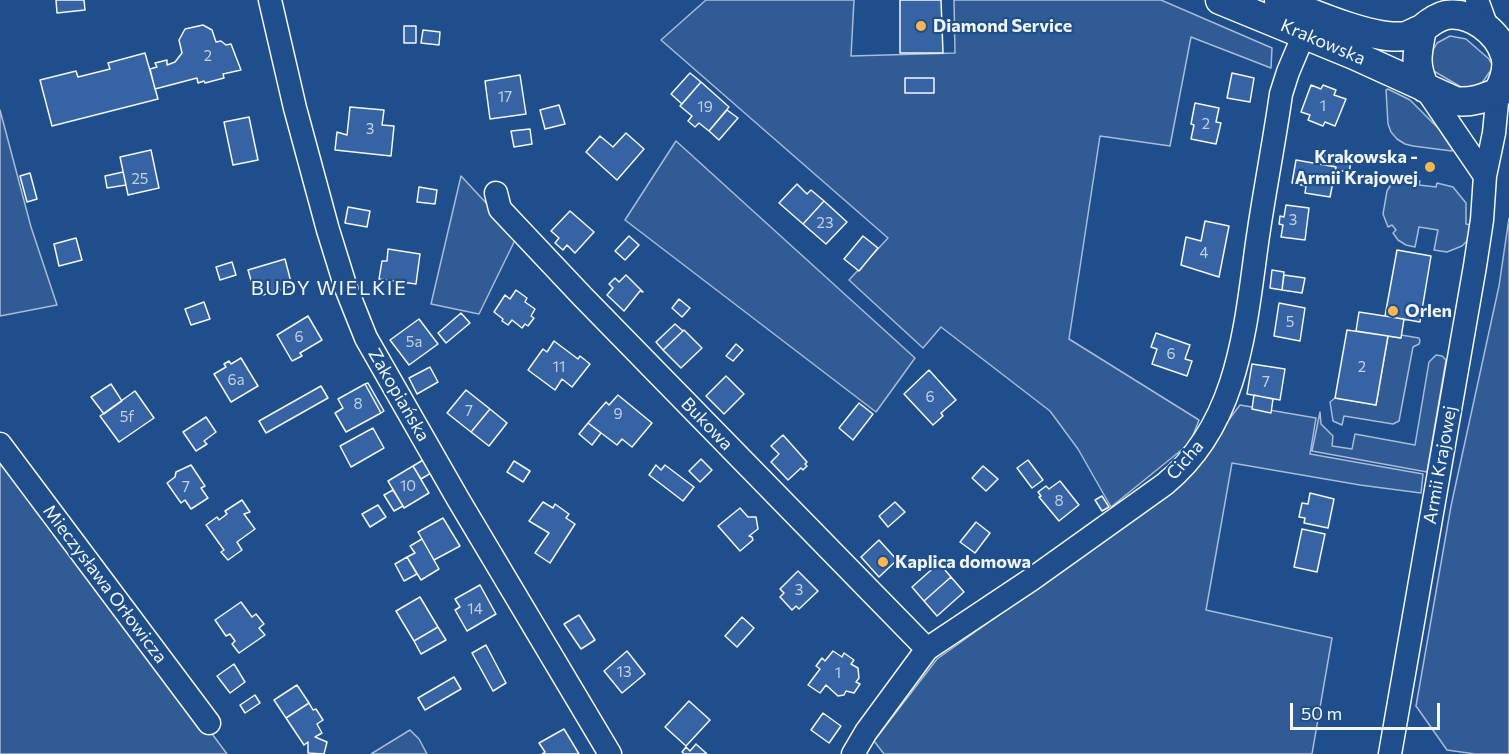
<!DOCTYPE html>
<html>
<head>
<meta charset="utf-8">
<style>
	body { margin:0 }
	#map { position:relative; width:1509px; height:754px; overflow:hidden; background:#1f4e8c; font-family:Commissioner,sans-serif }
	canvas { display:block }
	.scale { position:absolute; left:1290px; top:703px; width:150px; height:27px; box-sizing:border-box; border:3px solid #f2f6ff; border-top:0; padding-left:8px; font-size:18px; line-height:21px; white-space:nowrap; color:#f2f6ff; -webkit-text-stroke:4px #1f4e8c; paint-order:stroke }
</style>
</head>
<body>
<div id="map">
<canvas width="1509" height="754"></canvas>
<div class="scale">50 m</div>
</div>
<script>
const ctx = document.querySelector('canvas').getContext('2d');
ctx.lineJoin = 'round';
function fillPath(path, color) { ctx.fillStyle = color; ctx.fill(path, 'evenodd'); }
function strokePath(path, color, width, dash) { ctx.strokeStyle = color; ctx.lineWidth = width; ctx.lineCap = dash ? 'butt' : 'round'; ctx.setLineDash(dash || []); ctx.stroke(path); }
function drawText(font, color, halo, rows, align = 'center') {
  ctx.font = font + ' Commissioner,sans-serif'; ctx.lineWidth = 4.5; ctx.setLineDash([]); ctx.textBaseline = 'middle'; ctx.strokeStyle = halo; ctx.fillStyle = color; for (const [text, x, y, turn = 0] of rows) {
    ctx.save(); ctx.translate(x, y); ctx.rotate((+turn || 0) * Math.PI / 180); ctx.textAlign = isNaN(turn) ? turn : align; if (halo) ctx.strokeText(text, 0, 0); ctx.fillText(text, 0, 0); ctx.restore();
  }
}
const built = new Path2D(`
	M706,0h148l-3,56 104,-3 -1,-53h207l111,48 -1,20 -80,-31 -21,109 -70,-10 -31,203 130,81 -9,23 -79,64 -33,-58 -28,-38 -109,-84 -18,21 -74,-68 39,-42 -227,-198z
	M1450,36l16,3 23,20 3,5 -1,6 -9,13 -13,5 -8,-1 -29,-17 -2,-11 3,-9 4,-7z
	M1388,89l22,11 29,29 13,20v2l-39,-5 -8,-2 -8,-5 -6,-7 -3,-8 -2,-34z
	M0,110l31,117 26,78 -57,11z
	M676,141l239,217 -39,54 -251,-192z
	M461,176l56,60 -38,78 -48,-10z
	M1395,178l25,3 -1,4 17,2 1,-4 16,4 13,16v21l5,1 -4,16 -5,5 -15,6 -13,-2 4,-20 -19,-3 -4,20 -9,-2 -8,-5 -5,-7 3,-3 -4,-5 -4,2 -5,-13 4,-23z
	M1509,218v536h-34l-28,-4 -31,-44 35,-200 48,-220z
	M1401,335l18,3 1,3 -1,3 -6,3 -14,74 -6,3 -49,-8 -2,9 -9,-4 -3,-19 5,-4 41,7 12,-69 12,2z
	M1436,355l6,1 4,4 -19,112 -115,-21 8,-39 1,12 12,12 -1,10 20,3 3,-15 60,11 14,-83z
	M1240,405l76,13 -6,36 113,20 -2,19 -61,-8 -128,-22 -26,147 126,28 -20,116h-428l-10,-13 63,-82 187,-133 56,-42z
	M0,451l207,276 20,27h-227z
	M410,730l9,9 8,15h-56z`);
const building = new Path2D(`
	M56,0h28l1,10 -28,3z
	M900,0h41l2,53h-43z
	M203,25l9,5 4,12 5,-1 5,4 5,-1 10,26 -18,4 1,4 -19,5 -1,-2 -6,2 -1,-5 -42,11 -5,-20 7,-2 -2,-4 12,-3v5l8,-3 7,-9 -3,-13 6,-11z
	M404,26h12v17h-12z
	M423,30l17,2 -1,13 -18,-2z
	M145,53l13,46 -106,27 -12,-46 36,-9 2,6 32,-8 -2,-6z
	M690,73l11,9 -19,22 -11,-10z
	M1232,73l22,5 -4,24 -23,-4z
	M520,75l6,39 -36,5 -5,-38z
	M905,78h29v15h-29z
	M701,82l28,25 -20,24 -10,-8 -4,4 -7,-6 4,-5 -12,-10z
	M1311,85l10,4 2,-4 13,5 -2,5 12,4 -11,27 -10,-4 -2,4 -15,-6 2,-5 -9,-3z
	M1195,103l24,5 -3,14 5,1 -5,21 -25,-5 3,-14 -3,-1z
	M559,105l6,19 -20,5 -5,-19z
	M350,107l34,3 -2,15 12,1 -3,30 -56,-6 2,-18 10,3z
	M727,110l11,8 -19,22 -10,-9z
	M249,117l9,43 -25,5 -9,-43z
	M530,129l2,15 -18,3 -3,-16z
	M626,133l18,16 -27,31 -31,-28 14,-16 13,11z
	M151,150l8,38 -31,7 -8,-38z
	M1325,152l27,5 -3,15 -14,-2 1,-3 -13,-3z
	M1296,160l40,7 -6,30 -25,-4 1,-7 -14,-3z
	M123,172l3,13 -19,3 -2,-12z
	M30,173l7,26 -10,3 -7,-26z
	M797,184l10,10 4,-4 13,11 -21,23 -24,-21z
	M419,187l18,3 -2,14 -18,-2z
	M824,201l23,21 -21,22 -23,-20z
	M1286,205l23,3 -4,32 -24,-3 2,-12 -4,-1 1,-8 4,1z
	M348,207l22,4 -3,16 -22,-4z
	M570,211l24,21 -19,21 -8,-8 -4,5 -8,-7 4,-5 -8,-7z
	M1205,221l24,5 -10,51 -38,-12 5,-28 15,4z
	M629,236l10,9 -14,15 -10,-9z
	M863,236l15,12 -19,23 -15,-12z
	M76,238l6,22 -23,6 -5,-22z
	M388,249l32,5 -4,30 -37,-5 3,-18h5z
	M1397,250l34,6 -11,66 -35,-6z
	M285,259l7,27 -29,9 -3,-9 -7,1 -5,-17z
	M232,262l4,13 -16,5 -4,-13z
	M1272,270l12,2 -2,18 -12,-2z
	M626,275l17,17 -3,-1 -16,20 -17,-16 6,-7 -4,-4 6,-6 4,4z
	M1284,275l21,3 -3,15 -20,-3z
	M516,290l11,8 -2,4 10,7 -4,7 3,2 -6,8 -3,-2 -3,4 -10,-8 -4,5 -6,-4 1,-2 -9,-7 11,-17 5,4z
	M679,299l11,9 -8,9 -10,-9z
	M204,302l6,17 -19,6 -6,-16z
	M1279,303l26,5 -5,33 -26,-5z
	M1359,312l45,7 -3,19 -45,-7z
	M461,313l9,10 -24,20 -8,-10z
	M308,316l14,24 -22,13 2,3 -10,5 -15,-26z
	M419,319l19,25 -29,21 -19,-25z
	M675,324l8,7 -20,19 -7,-8z
	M684,330l18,18 -21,20 -18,-18z
	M1347,330l41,6 -12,69 -41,-7z
	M1156,333l34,12 -5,14 7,2 -5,15 -35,-12 5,-15 -6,-2z
	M554,341l24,18 2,-3 10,8 -18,23 -10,-8 -7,11 -27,-20 15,-21 4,3z
	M736,344l7,6 -10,11 -7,-5z
	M241,358l17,28 -27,16 -17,-28 12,-7 -2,-3 5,-3 2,3z
	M1252,364l33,5 -5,31 -33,-6z
	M430,367l8,15 -21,12 -8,-16z
	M929,370l27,30 -15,13 2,3 -10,9 -29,-31z
	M726,376l18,18 -20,20 -18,-18z
	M368,383l16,28 -3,2 -16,-29z
	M111,384l11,17 -18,13 -13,-17z
	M365,384l16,29 -35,19 -11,-19 8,-5 -5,-9z
	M321,386l7,12 -62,35 -7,-12z
	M466,390l24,19 -19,23 -24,-19z
	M135,391l19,27 -35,24 -19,-26z
	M618,395l34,28 -20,24 -10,-8 -5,6 -29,-22 18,-21 3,3z
	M1254,395l19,4 -2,14 -19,-4z
	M859,403l14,11 -20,26 -14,-12z
	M490,409l17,14 -18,23 -18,-14z
	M206,417l10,15 -12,9 3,3 -11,7 -13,-19z
	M588,423l13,10 -9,12 -13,-11z
	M373,428l11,20 -33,19 -11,-21z
	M783,435l24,27 -2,2 2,2 -4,4 -2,-2 -13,12 -17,-18 8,-8 -8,-8z
	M701,459l11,11 -12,12 -11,-11z
	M423,460l8,13 -10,6 -8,-13z
	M1028,460l15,20 -11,8 -15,-20z
	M514,461l16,10 -7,11 -16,-10z
	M191,465l14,21 -4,2 7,10 -17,11 -6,-9 -4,3 -14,-20 8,-6 1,-5z
	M656,465l5,5 4,-5 29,22 -11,14 -34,-26z
	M413,466l16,27 -25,15 -16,-27z
	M983,466l15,13 -12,12 -14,-13z
	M1060,481l19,24 -20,16 -20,-24 2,-1 -3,-4 8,-6 3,3z
	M393,490l10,16 -9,5 -10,-16z
	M1310,493l24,6 -6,29 -24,-5 1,-5 -6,-1 3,-14 6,1z
	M1102,496l7,11 -7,4 -7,-11z
	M242,500l8,12 -6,2 11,15 -18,13 5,8 -14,10 -7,-8 3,-2 -18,-25 11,-8 2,3 8,-6 -2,-3z
	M543,502l10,6 2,-4 14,10 -3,4 9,6 -25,39 -15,-10 14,-20 -20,-12z
	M895,502l10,10 -17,15 -9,-11z
	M378,505l8,12 -16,10 -8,-13z
	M740,508l8,9h8l2,12 -9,7 3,1 1,3 -13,11 -22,-25z
	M443,518l17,28 -26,14 -16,-28z
	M976,522l14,11 -15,20 -15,-11z
	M1302,529l23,5 -8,38 -23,-5z
	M422,539l17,30 -18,11 -14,-23 8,-4 -5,-7z
	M879,540l18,20 -18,17 -18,-20z
	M407,557l10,17 -13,7 -9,-17z
	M939,563l12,14 -27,24 -12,-14z
	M798,571l20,20 -19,18 -3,-3 -4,4 -12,-13 4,-4 -4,-4z
	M951,577l13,15 -27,24 -13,-15z
	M480,585l16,29 -29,17 -12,-21 5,-3 -5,-8z
	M420,597l18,30 -24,14 -18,-30z
	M241,602l11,15 4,-3 8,10 -5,4 6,7 -26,18 -7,-9 3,-3 -5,-7 -4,2 -11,-16z
	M579,615l16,25 -14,9 -17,-25z
	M742,617l12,11 -17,19 -12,-11z
	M438,627l8,13 -25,14 -7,-13z
	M486,645l20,38 -13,8 -21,-38z
	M627,651l18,23 -23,19 -18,-22z
	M833,651l9,6 2,-4 10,7 -3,4 7,4 1,10 -3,4 4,2 -6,9 -8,-2 -2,4 -6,1 -12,-11 -6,8 -12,-8 12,-16 -4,-3 6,-8 3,3z
	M234,664l11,18 -15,11 -13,-17z
	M454,677l7,12 -36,21 -7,-12z
	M297,685l12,18 -23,15 -12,-18z
	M255,695l5,8 -15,10 -5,-8z
	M689,701l21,19 -24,26 -21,-19z
	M309,703l4,7 3,-1 7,11 -6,4 5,9 -7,4 12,5 -3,12 -16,-1v-11l-4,3 -18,-27z
	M823,713l18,13 -12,17 -18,-13z
	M564,729l15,25h-37l3,-2 -6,-9z
	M696,744l11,10h-23l-2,-2 4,-5 4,4z`);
const minor = new Path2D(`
	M270,0l25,108 33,122 18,58 20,50 92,161 152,255
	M1477,0l11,30
	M1425,88l60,88
	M496,193l4,16 83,88 344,352
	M0,444l209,279
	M853,754l13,-22 61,-83 105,-70 133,-95c73,-60 80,-154 92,-241 7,-50 17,-99 24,-149l7,-22 16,-38
	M1390,754l85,-488 7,-46 3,-44 9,-43 4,-41`);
const major = new Path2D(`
	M1220,0l134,55 101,46c20,3 35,-6 54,-13
	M1279,0c29,12 95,41 126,36 5,-1 11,-5 17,-7
	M1425,88c-11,-23 -8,-34 -3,-59 7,-6 15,-12 24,-14 25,-4 52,17 59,40 4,13 -1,26 -7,37`);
const markers = [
	[921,26,6,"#ffb74d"],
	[1430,167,6,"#ffb74d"],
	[1393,311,6,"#ffb74d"],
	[883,562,6,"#ffb74d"]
];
const numberNames = [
	["2",208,56],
	["17",505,97],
	["1",1323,106],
	["19",705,107],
	["2",1206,124],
	["3",370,129],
	["25",140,179],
	["3",1293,220],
	["23",825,223],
	["4",1204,253],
	["5",1290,322],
	["6",299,337],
	["5a",414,342],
	["6",1171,354],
	["11",559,367],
	["2",1362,367],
	["6a",236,380],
	["7",1266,382],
	["6",930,397],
	["8",358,404],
	["7",469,411],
	["9",618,414],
	["5f",127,417],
	["10",408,486],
	["7",186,487],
	["8",1059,501],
	["3",799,590],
	["14",475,609],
	["13",624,672],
	["1",838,673]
];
const poiNames = [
	["Diamond Service",933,26],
	["Krakowska -",1418,157,"right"],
	["Armii Krajowej",1418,178,"right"],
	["Orlen",1405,311],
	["Kaplica domowa",895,562]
];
const streetNames = [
	["Krakowska",1323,42,23],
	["Zakopiańska",399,395,60],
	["Bukowa",707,424,46],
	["Cicha",1185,460,-49],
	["Armii Krajowej",1440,465,-80],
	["Mieczysława Orłowicza",105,584,53]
];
const neighbourhoodNames = [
	["BUDY WIELKIE",329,288]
];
fillPath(built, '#305b95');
strokePath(built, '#a8bbd7', 1.5);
fillPath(building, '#3563a3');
strokePath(building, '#f2f6ff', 1.5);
strokePath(minor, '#f2f6ff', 25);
strokePath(major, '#f2f6ff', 31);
strokePath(minor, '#1f4e8c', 22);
strokePath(major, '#1f4e8c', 28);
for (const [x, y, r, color] of markers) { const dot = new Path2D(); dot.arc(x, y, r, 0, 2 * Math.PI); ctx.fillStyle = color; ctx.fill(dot); strokePath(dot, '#1f4e8c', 2); }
drawText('15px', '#c3d1e8', null, numberNames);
drawText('bold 18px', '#f2f6ff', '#1f4e8c', poiNames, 'left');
drawText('18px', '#f2f6ff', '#1f4e8c', streetNames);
ctx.letterSpacing = '1.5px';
drawText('20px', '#f2f6ff', '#1f4e8c', neighbourhoodNames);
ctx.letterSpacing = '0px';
</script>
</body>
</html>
